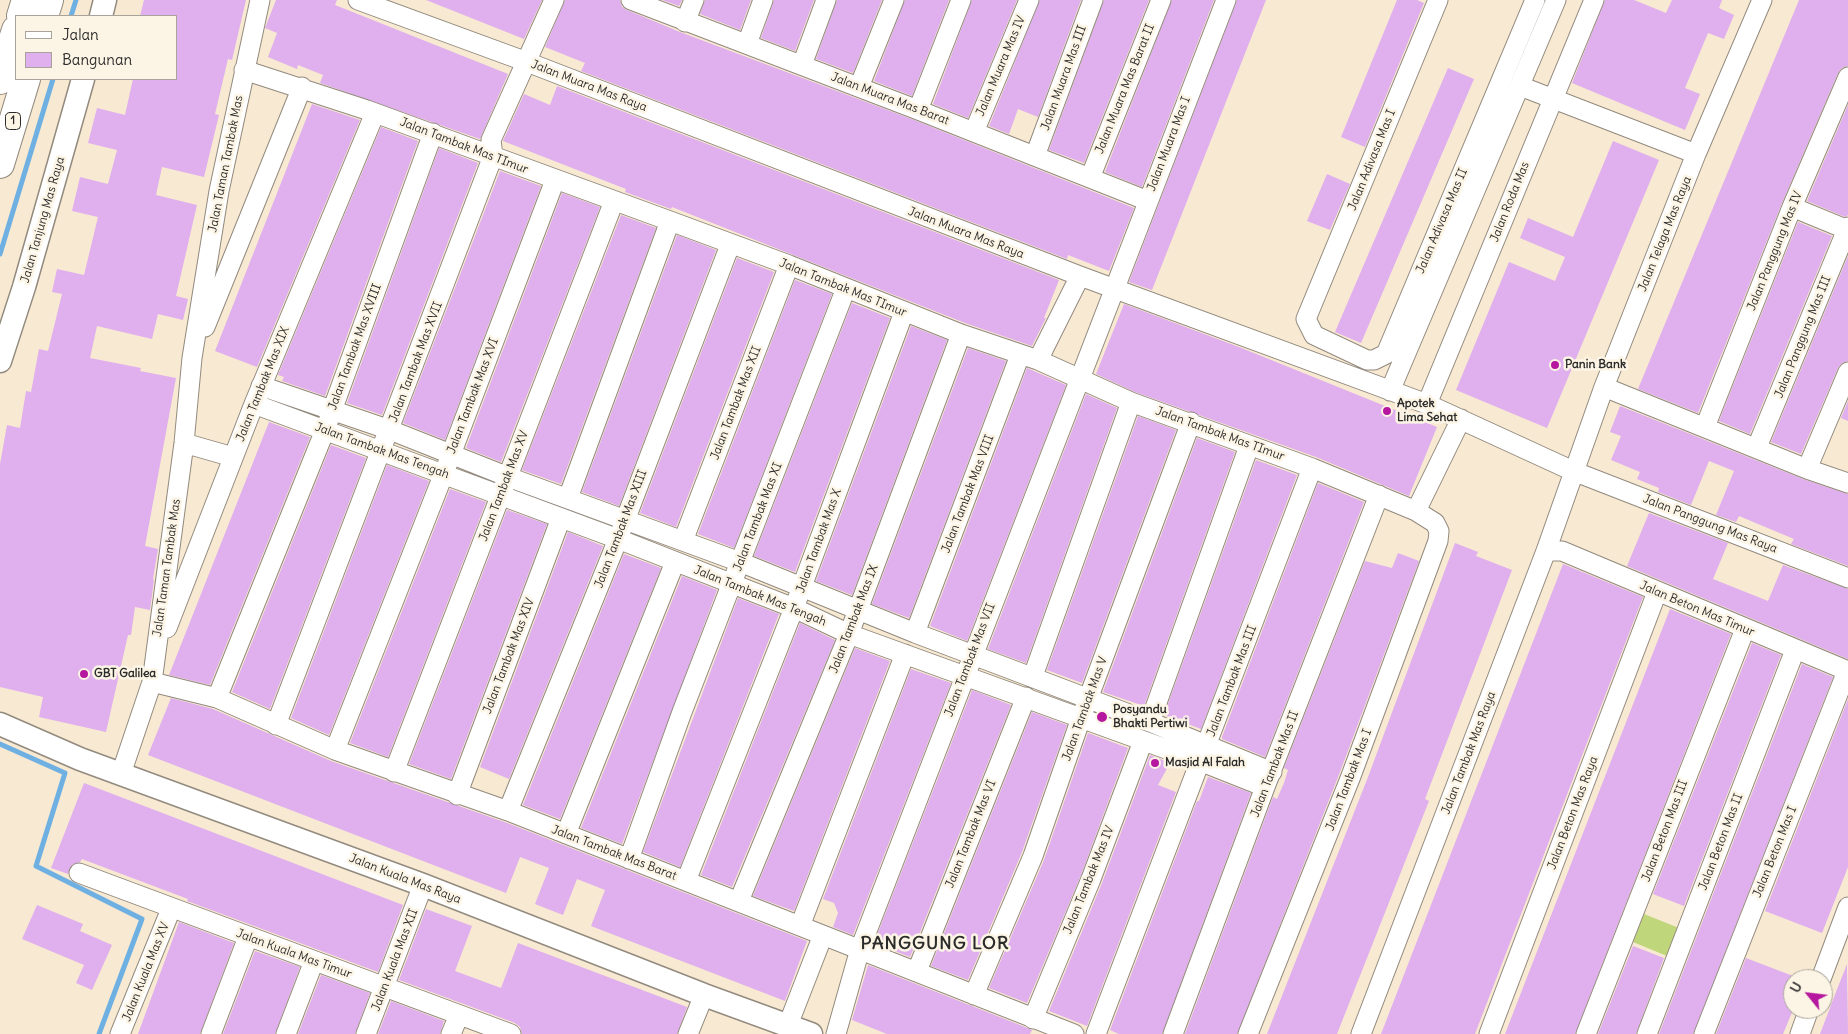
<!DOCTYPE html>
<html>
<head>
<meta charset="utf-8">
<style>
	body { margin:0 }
	#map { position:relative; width:1848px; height:1034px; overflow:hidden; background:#f8e9d2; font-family:Delius,sans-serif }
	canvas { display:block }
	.legend { position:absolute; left:15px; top:15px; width:162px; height:65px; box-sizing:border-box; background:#fcf5e5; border:1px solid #a8a49b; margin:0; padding:6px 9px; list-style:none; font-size:15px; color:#2b2b2b }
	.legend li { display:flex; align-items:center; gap:10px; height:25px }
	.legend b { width:25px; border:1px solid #a8a49b }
	.north { position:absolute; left:1783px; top:969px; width:50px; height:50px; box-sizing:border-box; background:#fcf5e5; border:1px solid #a8a49b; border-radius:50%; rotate:299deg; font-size:14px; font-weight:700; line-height:20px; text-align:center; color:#2b2b2b }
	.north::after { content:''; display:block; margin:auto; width:18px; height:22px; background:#b5179e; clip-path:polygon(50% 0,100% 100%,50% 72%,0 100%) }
</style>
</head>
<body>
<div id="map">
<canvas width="1848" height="1034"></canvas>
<ul class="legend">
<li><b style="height:6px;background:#fff"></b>Jalan</li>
<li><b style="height:14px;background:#dfafee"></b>Bangunan</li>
</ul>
<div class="north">U</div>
</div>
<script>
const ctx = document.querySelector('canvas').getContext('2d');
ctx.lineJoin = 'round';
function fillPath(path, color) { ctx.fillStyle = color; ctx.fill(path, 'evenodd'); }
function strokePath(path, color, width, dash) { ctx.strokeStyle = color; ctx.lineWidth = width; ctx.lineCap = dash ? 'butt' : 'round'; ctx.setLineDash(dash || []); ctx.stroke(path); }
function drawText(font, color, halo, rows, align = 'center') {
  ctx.font = font + ' Delius,sans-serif'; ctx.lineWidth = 5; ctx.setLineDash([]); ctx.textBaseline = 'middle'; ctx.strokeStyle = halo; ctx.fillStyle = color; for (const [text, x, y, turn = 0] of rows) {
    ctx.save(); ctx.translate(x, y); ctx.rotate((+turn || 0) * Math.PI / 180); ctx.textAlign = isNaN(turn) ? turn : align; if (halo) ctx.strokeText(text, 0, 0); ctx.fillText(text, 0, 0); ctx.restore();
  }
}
const green = new Path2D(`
	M1644,914l35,14 -12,28 -34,-14z`);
const stream = new Path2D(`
	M71,16l5,-16
	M0,254l53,-175
	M0,744l65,29 -29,93 106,53 -43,115`);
const building = new Path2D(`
	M144,0h102l-14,60 -4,-1 -13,55 4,1 -15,62 -42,-10 -6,28 41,10 -21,91 12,3 -5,21 -25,-6 -6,25 -55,-13 -7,32 51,10 -1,3 36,7 -31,168 13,3 -5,30 1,1 -4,30 -15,-3 -4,28h-3l-22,97 -67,-15 4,-20 -43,-10v-223l7,-39 13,3 6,-37 5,1 8,-43 9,2 14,-57 -10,-2 5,-23 27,6 14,-58 -26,-6 8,-34 28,7 9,-34 -29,-7 9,-35 28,7 8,-36h43v-63h-36z
	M276,0h61l-2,5 173,69 -28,65 -160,-56 3,-8 -25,-10 -1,4 -29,-12 9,-24 -12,-5z
	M426,0h116l-18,39z
	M565,0h55l2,7 5,3 53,22 234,88 220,88 -25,63 -41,-16 -1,4 -486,-188 4,-8 -40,-16z
	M662,0h20l-3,6z
	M705,0h46l-11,30 -40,-16z
	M774,0h40l-19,51 -34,-13z
	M837,0h45l-29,73 -37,-14z
	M905,0h44l-37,96 -38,-15z
	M972,0h45l-49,118 -35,-14z
	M1040,0h41l-43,117 -20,-8 -9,25 -20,-8z
	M1104,0h45l-65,163 -35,-13z
	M1172,0h42l-72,187 -37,-15z
	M1237,0h29l-114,290 -23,-8z
	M1397,0h20l7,3 -59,144 -24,-10z
	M1605,0h29l32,13 6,-13h50l-3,8 15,7 -10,24 -16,-6 -23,55 15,6 -15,36 -113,-47z
	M1799,0h49v66l-6,2 -4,5 -56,130 -84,210 -60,-24z
	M1448,68l26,11 -113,264 -26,-11z
	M557,86l502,194 -15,38h2l-14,28 -67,-23 -293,-116 -1,2 -46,-17 1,-3 -123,-48 21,-47 26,11z
	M312,104l48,16 -103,247 -42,-16z
	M1848,105v110l-3,2 -38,-16z
	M381,127l37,14 -93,255 -43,-15 2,-4 -6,-2z
	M1613,141l46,19 -112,268 -91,-38 53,-128 46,19 10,-24 -45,-19 8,-20 45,19z
	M439,148l39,15 -96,252 -35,-12z
	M500,171l41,15 -96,254 -42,-17z
	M1327,174l23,10 -20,46 -23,-9z
	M562,193l38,14 -99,255 -35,-14z
	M621,215l35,13 -95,256 -39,-14z
	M1798,222l34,14 -82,198 -31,-13z
	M677,235l39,15 -97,256 -37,-14z
	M1848,256v105l-6,2 -4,5 -37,86 -30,-12z
	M737,258l37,14 -98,255 -36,-14z
	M795,280l37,14 -98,254 -36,-14z
	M852,303l38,15 -95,254 -41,-16z
	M1124,304l115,43 198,80 -28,69 -93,-39 -181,-65 -39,-18z
	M911,326l36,14 -95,255 -36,-14z
	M968,348l38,13 -97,257 -37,-14z
	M1027,368l39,17 -99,256 -37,-15z
	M1086,394l31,14 -91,255 -38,-14z
	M1848,401v20l-7,-3z
	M1620,406l183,73 45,15v72l-57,-22 3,-5 -55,-23 -3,6 -20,-7 18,-44 -25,-10 -18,44 -33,-13 1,-4 -22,-9 3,-7 -29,-12 10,-24 -11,-4z
	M1138,416l38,14 -94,253 -35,-13z
	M269,422l41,15 -100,248 -41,-10z
	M1197,438l38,14 -91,254 -41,-14z
	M331,445l35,13 -96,251 -38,-17z
	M1256,460l41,15 -96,254 -37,-14z
	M387,465l42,16 -100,254 -38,-17z
	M1318,483l46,19 -99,255 -43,-18v-2z
	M450,489l36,13 -98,255 -38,-14z
	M507,510l40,14 -96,255 -42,-15z
	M1649,513l79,30 -15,36 55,22 15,-36 65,24v70l-221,-93z
	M568,532l35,14 -94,233 -29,-12z
	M1455,543l23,9 -2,4 36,14 -87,229 4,2 -92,233h-70l101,-257z
	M1398,553l21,8 -79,211 -103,262h-52l88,-237 4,2 7,-16 4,-13 -4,-2 81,-207 27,7z
	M624,554l37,14 -101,251 -37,-14z
	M1563,564l80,33 -160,416 -8,21h-94z
	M682,576l35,14 -95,254 -41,-16z
	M738,598l41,16 -99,253 -37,-15z
	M1670,609l61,25 -156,400h-70z
	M800,623l35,17 -103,247 -31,-12z
	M1752,643l29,12 -97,251 -31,-12z
	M855,648l35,13 -96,250 -41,-15z
	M1802,664l31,13 -140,357h-34z
	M911,669l40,14 -98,252 -20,-8 5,-14 -4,-10 -11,-4z
	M972,690l39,15 -101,252 -36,-14z
	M171,698l42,11 118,52 179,63 297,117 -22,60 -194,-75 14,-36 -28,-11 -14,36 -28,-11 14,-36 -29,-11 -14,36 -358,-138z
	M1848,699v168l-26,66 -57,-22z
	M1032,712l35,13 -45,127 -54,128 -37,-14z
	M1088,733l40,15 -47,127 -54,128 -38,-15 55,-128z
	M1150,755l20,8 -12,22 18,7 -89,234 -38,-15 53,-128z
	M1208,777l43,16 -89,241h-43l-9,-4 87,-229h2z
	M84,783l319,122 -25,67 -191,-71 1,-2 -106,-40 -2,3 -8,3 -4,9 -17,-6z
	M37,905l46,19 -3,7 32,14 -20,45 -16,-7 8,-18 -62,-26z
	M426,909l46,17 -17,45 46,17 17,-45 169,64 -10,27h-155l-2,-7 -5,-4 -116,-43z
	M179,922l55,21 -34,91h-62z
	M1633,946l31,12 -28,76h-38z
	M255,951l45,16 -25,67h-52z
	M1746,958l47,18v34l-10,24h-67z
	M1847,964l1,70h-28l16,-42z
	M868,965l157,62 7,3 -2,4h-143l-35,-14z
	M321,975l49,18 -15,41h-57z
	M391,1001l53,20 -4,13h-62z`);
const minor = new Path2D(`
	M358,0l169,62 553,214 347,128 146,67 275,107
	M631,0l287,110 230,91
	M1438,0l-132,319 8,16 53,25h7l12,-6 149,-354
	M685,22l9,-22
	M747,44l16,-44
	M802,65l24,-65
	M244,70l123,40 303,111 119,44 172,69 77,26 93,42 181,66 104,43 19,12 4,8 -1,10 -87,235 -103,258
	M1520,86l176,68
	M859,87l35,-87
	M918,110l43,-110
	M974,132l55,-132
	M1035,156l58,-156
	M1090,178l71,-178
	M1792,207l56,23
	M205,327l97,-240
	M1038,360l42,-84
	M261,386l129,44 121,48 229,84 175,71 235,89 122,50
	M1604,387l203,82 41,14
	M1390,391l166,-391
	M254,404l364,135 176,69 55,26 353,128 63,25
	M1427,404l167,-404
	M1705,427l87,-220 56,-130
	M184,443l49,14
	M1757,447l91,-220
	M1807,469l41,-97
	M568,498l102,-277
	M1416,511l45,-92
	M683,541l106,-276
	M1546,551h16l286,120
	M167,628l87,-224 121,-291
	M915,633l105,-278
	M1033,676l98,-274
	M152,682l65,16 118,52 173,61 566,223
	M217,698l108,-268 108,-297
	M1150,722l99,-276
	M276,725l217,-569 -2,-16 63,-140
	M335,750l109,-277 111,-293
	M394,772l220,-571
	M121,774l31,-92 32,-239 8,-85 27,-167 41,-191
	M457,795l104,-277
	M508,811l110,-272 112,-294
	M566,834l109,-272
	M629,859l53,-147 164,-424
	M79,873l432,161
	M686,881l108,-273 110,-296
	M739,901l110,-267 112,-300
	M800,926l105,-272
	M917,971l109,-274
	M1821,979l27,-72
	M974,995l59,-139 48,-138 110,-296
	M1033,1019l58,-140 52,-138
	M788,1025l35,-90
	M120,1034l51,-125
	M211,1034l37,-97
	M286,1034l28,-73
	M366,1034l57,-149
	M451,1034l8,-19
	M688,1034l16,-39
	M836,1034l24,-85 366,-949
	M1096,1034l216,-566
	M1173,1034l92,-247 114,-292
	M1361,1034l185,-483 58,-164 92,-233 66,-154
	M1489,1034l168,-442
	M1586,1034l159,-405
	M1647,1034l148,-384
	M1704,1034l143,-363
	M1800,1034l9,-25`);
const tertiary = new Path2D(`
	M101,16l4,-16
	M0,361l24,-74 59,-208
	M0,724l80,35 343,126 281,110 107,39`);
const trunk = new Path2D(`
	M21,16l5,-16
	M44,16l5,-16
	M0,80l16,-50
	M0,164l26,-85`);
const markers = [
	[1555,365,5,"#b5179e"],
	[1387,411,5,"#b5179e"],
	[84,674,5,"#b5179e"],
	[1102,717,6,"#b5179e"],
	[1155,763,5,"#b5179e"]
];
const shields = [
	[13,121,15]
];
const shieldNames = [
	["1",13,121]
];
const streetNames = [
	["Jalan Muara Mas IV",1001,66,-67],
	["Jalan Muara Mas III",1064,78,-70],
	["Jalan Muara Mas Raya",589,86,21],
	["Jalan Muara Mas Barat II",1125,89,-68],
	["Jalan Muara Mas Barat",890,99,21],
	["Jalan Muara Mas I",1169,144,-69],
	["Jalan Tambak Mas TImur",464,146,21],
	["Jalan Adivasa Mas I",1372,160,-68],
	["Jalan Taman Tambak Mas",226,164,-79],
	["Jalan Roda Mas",1510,202,-68],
	["Jalan Tanjung Mas Raya",43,220,-74],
	["Jalan Adivasa Mas II",1442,221,-67],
	["Jalan Muara Mas Raya",966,233,21],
	["Jalan Telaga Mas Raya",1665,234,-68],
	["Jalan Panggung Mas IV",1775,251,-68],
	["Jalan Tambak Mas TImur",843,288,22],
	["Jalan Panggung Mas III",1803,337,-68],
	["Jalan Tambak Mas XVIII",355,347,-70],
	["Jalan Tambak Mas XVII",416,362,-69],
	["Jalan Tambak Mas XIX",263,384,-68],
	["Jalan Tambak Mas XVI",473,396,-69],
	["Jalan Tambak Mas XII",736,403,-69],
	["Jalan Tambak Mas TImur",1220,434,20],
	["Jalan Tambak Mas Tengah",382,451,20],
	["Jalan Tambak Mas XV",504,486,-69],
	["Jalan Tambak Mas VIII",968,494,-69],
	["Jalan Tambak Mas XI",758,517,-69],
	["Jalan Panggung Mas Raya",1710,524,21],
	["Jalan Tambak Mas XIII",621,529,-69],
	["Jalan Tambak Mas X",819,541,-70],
	["Jalan Taman Tambak Mas",167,568,-82],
	["Jalan Tambak Mas Tengah",760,596,22],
	["Jalan Beton Mas Timur",1697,609,23],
	["Jalan Tambak Mas IX",854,619,-69],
	["Jalan Tambak Mas XIV",509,656,-69],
	["Jalan Tambak Mas VII",970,660,-69],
	["Jalan Tambak Mas III",1232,681,-69],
	["Jalan Tambak Mas V",1085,709,-70],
	["Jalan Tambak Mas Raya",1469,753,-69],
	["Jalan Tambak Mas II",1275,764,-69],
	["Jalan Tambak Mas I",1349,780,-69],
	["Jalan Beton Mas Raya",1573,813,-69],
	["Jalan Beton Mas III",1665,831,-69],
	["Jalan Tambak Mas VI",971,834,-68],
	["Jalan Beton Mas II",1721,842,-69],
	["Jalan Beton Mas I",1775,852,-68],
	["Jalan Tambak Mas Barat",614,853,21],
	["Jalan Kuala Mas Raya",405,879,21],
	["Jalan Tambak Mas IV",1089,880,-68],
	["Jalan Kuala Mas Timur",294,954,20],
	["Jalan Kuala Mas XII",395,960,-69],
	["Jalan Kuala Mas XV",146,972,-68]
];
const poiNames = [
	["Panin Bank",1565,365],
	["Apotek",1397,404],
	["Lima Sehat",1397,418],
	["GBT Galilea",94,674],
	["Posyandu",1113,710],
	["Bhakti Pertiwi",1113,724],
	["Masjid Al Falah",1165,763]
];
const districtNames = [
	["PANGGUNG LOR",935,944]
];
fillPath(green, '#bfd67a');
strokePath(stream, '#6fb0e3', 5);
fillPath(building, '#dfafee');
strokePath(minor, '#928a7e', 21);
strokePath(tertiary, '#928a7e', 25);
strokePath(trunk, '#928a7e', 30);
strokePath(minor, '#fff', 19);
strokePath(tertiary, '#fff', 22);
strokePath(trunk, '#fff', 28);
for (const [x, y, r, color] of markers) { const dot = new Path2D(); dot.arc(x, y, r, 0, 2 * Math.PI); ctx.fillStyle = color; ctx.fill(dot); strokePath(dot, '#fcf5e5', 2); }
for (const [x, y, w] of shields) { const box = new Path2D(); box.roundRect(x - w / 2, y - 8.5, w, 17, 4); ctx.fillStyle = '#fcf5e5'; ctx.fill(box); strokePath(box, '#2b2b2b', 1); }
drawText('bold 11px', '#2b2b2b', null, shieldNames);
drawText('12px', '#2b2b2b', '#fcf5e5', streetNames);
drawText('bold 12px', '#2b2b2b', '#fcf5e5', poiNames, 'left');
ctx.letterSpacing = '1px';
drawText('bold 18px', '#2b2b2b', '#fcf5e5', districtNames);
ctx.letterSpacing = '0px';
</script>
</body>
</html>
